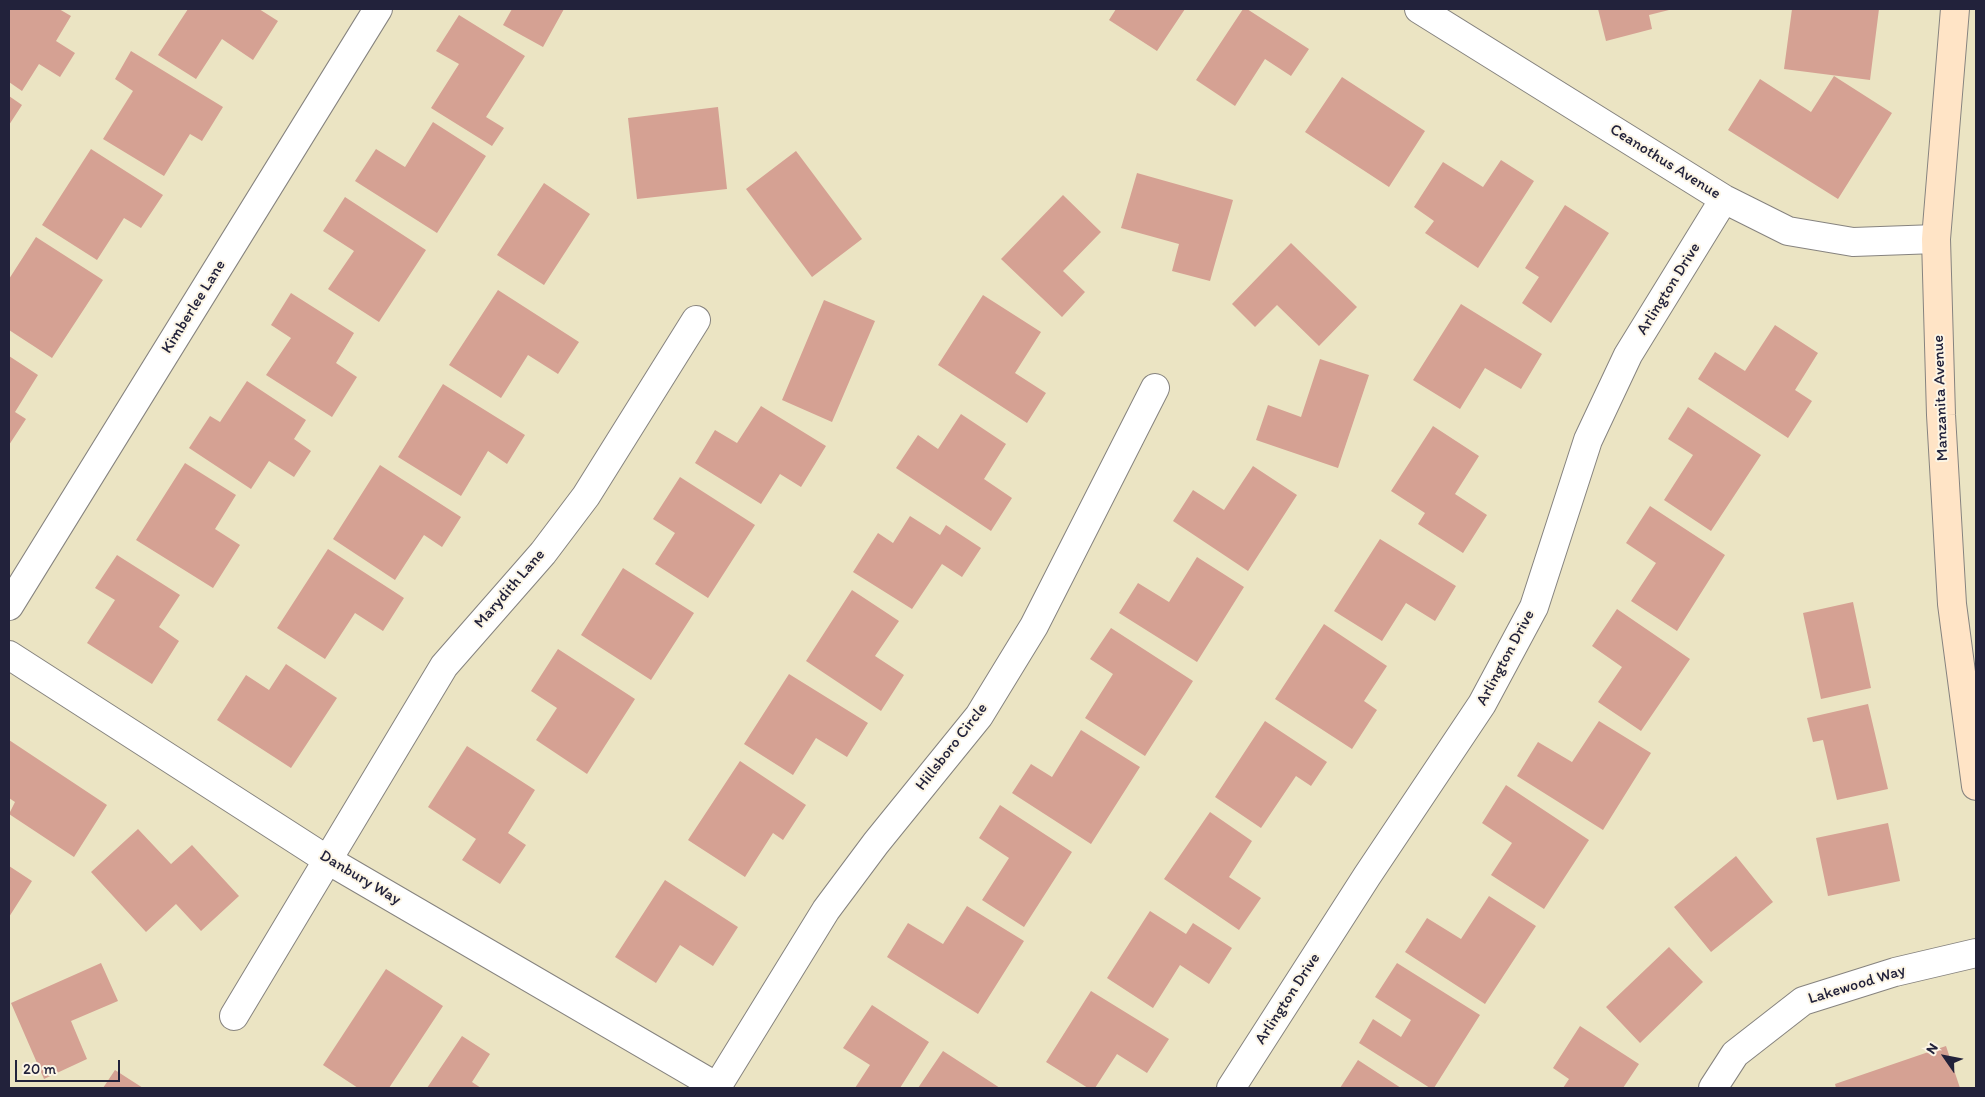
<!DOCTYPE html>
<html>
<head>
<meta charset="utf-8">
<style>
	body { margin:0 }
	#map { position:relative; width:1985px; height:1097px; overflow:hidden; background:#ebe4c3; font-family:Itim,sans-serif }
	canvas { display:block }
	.frame { position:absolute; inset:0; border:10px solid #22223b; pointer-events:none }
	.north { position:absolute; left:1920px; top:1032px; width:50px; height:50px; -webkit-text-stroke:4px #fcf5e5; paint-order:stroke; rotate:303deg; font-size:14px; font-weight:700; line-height:20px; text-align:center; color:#22223b }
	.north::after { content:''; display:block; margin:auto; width:18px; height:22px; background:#22223b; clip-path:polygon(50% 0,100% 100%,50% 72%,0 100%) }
	.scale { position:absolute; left:15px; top:1060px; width:105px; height:22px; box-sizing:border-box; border:2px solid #22223b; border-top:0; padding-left:6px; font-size:15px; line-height:18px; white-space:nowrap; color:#22223b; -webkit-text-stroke:4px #fcf5e5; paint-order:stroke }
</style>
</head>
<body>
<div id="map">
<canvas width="1985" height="1097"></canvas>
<div class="frame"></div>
<div class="north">N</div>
<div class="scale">20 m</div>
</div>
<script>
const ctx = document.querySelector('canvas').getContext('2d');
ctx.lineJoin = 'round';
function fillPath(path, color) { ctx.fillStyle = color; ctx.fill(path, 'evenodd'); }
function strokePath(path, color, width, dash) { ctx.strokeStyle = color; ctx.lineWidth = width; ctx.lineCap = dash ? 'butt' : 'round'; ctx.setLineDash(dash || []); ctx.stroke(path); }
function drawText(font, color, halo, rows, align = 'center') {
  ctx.font = font + ' Itim,sans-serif'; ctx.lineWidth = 4; ctx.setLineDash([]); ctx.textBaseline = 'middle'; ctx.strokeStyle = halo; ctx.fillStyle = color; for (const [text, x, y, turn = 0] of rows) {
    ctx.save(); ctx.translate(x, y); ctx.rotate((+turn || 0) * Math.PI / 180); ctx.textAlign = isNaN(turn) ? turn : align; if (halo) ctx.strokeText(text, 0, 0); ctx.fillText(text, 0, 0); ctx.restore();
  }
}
const building = new Path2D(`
	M9,9h50l12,7 -15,25 19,12 -15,24 -21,-13 -17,27 -13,-9z
	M188,9h71l19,12 -25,39 -31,-21 -26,40 -38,-24z
	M512,9h52l-21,38 -40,-22z
	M1116,9h69l-28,42 -48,-31z
	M1243,9h4l62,40 -18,27 -26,-17 -30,47 -39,-26z
	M1598,9h75l-24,6 3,14 -46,12z
	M1792,9h87l-9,71 -86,-11z
	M459,15l66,41 -39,61 18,11 -12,18 -61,-38 28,-44 -23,-13z
	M131,51l92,56 -21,34 -12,-7 -26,42 -61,-37 30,-48 -18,-12z
	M1834,76l58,37 -54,86 -110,-69 32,-51 51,33z
	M1342,77l83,54 -36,56 -84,-55z
	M9,96l13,9 -13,20z
	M718,107l9,82 -90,10 -9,-81z
	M433,122l53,34 -49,77 -82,-52 21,-32 29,18z
	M91,149l72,46 -22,33 -17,-10 -27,42 -55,-35z
	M796,151l66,88 -50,38 -66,-88z
	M1501,160l33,21 -56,87 -53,-35 9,-12 -20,-14 29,-45 40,25z
	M1137,173l96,27 -23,81 -38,-10 7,-27 -58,-16z
	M544,183l46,31 -46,71 -47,-30z
	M1063,195l38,37 -38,39 22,21 -23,25 -61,-58z
	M345,197l81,53 -47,72 -51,-33 26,-38 -31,-20z
	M1565,205l44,28 -58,90 -29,-20 17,-26 -14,-9z
	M36,237l67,43 -51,78 -43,-28v-51z
	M1291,243l66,64 -38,39 -42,-41 -22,22 -23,-23z
	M498,290l81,52 -21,32 -30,-19 -27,43 -52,-33z
	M291,293l63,40 -18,30 21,14 -25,40 -66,-42 25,-37 -20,-13z
	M983,295l58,37 -26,41 31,20 -19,30 -89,-58z
	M824,300l51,21 -43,101 -50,-22z
	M1461,304l81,50 -21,35 -36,-21 -25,41 -47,-29z
	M1775,325l43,28 -23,37 17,11 -24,37 -90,-59 17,-27 30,19z
	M9,356l29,19 -23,37 11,7 -17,26z
	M1320,359l49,16 -31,93 -82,-28 12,-35 33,12z
	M247,381l59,39 -12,19 17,12 -17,26 -25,-16 -18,28 -62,-41 21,-32 10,6z
	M443,384l82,51 -18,29 -19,-13 -27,45 -63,-39z
	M761,406l65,40 -25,41 -21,-13 -19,30 -66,-41 20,-33 22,13z
	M1688,407l73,48 -50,76 -47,-31 29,-45 -25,-16z
	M961,414l45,30 -22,35 28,19 -21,33 -95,-63 22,-33 20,14z
	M1433,426l46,30 -24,38 32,21 -24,38 -45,-29 7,-11 -34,-22z
	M185,463l51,32 -21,34 25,16 -27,43 -77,-48z
	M380,465l81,52 -19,30 -18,-12 -29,45 -62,-41z
	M1253,466l44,29 -49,76 -75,-50 20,-31 31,20z
	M680,477l75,48 -47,73 -53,-34 20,-31 -22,-14z
	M1650,506l75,49 -48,76 -46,-30 25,-38 -30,-20z
	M910,516l30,19 6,-10 35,23 -19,29 -20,-13 -30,45 -59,-37 25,-39 15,10z
	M1380,539l76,47 -21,35 -29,-18 -24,38 -48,-30z
	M328,549l76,49 -21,33 -28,-18 -30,46 -48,-31z
	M117,555l63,40 -21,32 20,14 -27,43 -65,-41 28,-43 -20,-12z
	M1197,557l47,30 -47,75 -78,-49 19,-30 31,19z
	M623,568l71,45 -43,67 -70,-45z
	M852,590l47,31 -24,35 29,19 -23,36 -75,-50z
	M1853,602l18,86 -50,11 -18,-86z
	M1617,609l73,50 -49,72 -43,-29 24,-35 -30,-21z
	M1324,624l63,42 -23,35 13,9 -25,39 -77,-50z
	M1111,628l82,53 -48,75 -60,-38 28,-44 -23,-15z
	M558,649l77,50 -48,75 -51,-34 21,-32 -26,-17z
	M286,664l51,34 -46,70 -74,-48 29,-45 23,15z
	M789,674l79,49 -21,34 -31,-19 -23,37 -49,-31z
	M1868,704l20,85 -51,11 -14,-60 -10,2 -6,-24z
	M1265,721l62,41 -16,24 -15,-10 -35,52 -46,-31z
	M1599,721l52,32 -48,77 -86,-54 21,-34 34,20z
	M1081,730l59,37 -49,77 -79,-51 19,-29 21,13z
	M9,740l98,65 -33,52 -65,-43 6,-12 -6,-4z
	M467,746l68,44 -27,43 18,12 -26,39 -38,-24 14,-21 -48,-32z
	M740,761l66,44 -23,35 -10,-7 -28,44 -57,-37z
	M1506,785l83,55 -45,69 -53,-34 21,-32 -30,-20z
	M1000,805l72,47 -48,75 -42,-27 27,-42 -30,-20z
	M1210,812l42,29 -23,36 32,21 -22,32 -75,-51z
	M1888,823l12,58 -72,15 -12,-58z
	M138,829l33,35 21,-19 47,51 -38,35 -25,-27 -30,28 -55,-60z
	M1736,856l37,46 -62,50 -37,-45z
	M9,866l23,15 -23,36z
	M665,880l73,47 -25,39 -33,-21 -24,38 -41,-26z
	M1489,896l47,30 -51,78 -80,-52 22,-34 34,21z
	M967,906l57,35 -46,73 -91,-57 21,-34 35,21z
	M1150,911l36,23 7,-11 39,25 -23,36 -29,-19 -27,43 -46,-30z
	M1669,947l34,35 -63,61 -34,-36z
	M101,963l17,38 -47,20 16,38 -43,20 -33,-76z
	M1397,963l83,52 -46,73h-4l-71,-45 14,-24 28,18 10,-17 -36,-23z
	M386,969l57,37 -54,82h-31l-35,-23z
	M1091,991l78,48 -22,34 -30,-19 -22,34h-7l-42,-26z
	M872,1005l57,37 -29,46h-45l15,-23 -27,-17z
	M1580,1026l59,38 -16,24h-60l6,-9 -16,-11z
	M462,1036l28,18 -18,28 9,6h-54z
	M1946,1046l14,42h-124l-1,-4z
	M943,1051l57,37h-82z
	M1358,1060l43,28h-61z
	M115,1070l28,18h-40z`);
const street = new Path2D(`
	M1419,9l305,190 64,32 65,11 83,-3
	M9,606l369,-597
	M9,655l317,204 393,229
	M234,1016l210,-350 99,-113 43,-57 110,-176
	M717,1087l109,-177 50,-67 103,-127 55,-90 121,-238
	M1231,1088l136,-212 115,-172 52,-97 54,-167 40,-85 96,-156
	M1713,1088l22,-34 68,-53 92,-29 81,-19`);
const secondary = new Path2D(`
	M1955,9l-19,230 5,176 11,189 24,182`);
const streetNames = [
	["Ceanothus Avenue",1665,162,32],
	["Arlington Drive",1669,289,-58],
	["Kimberlee Lane",194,307,-58],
	["Manzanita Avenue",1941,398,-92],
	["Marydith Lane",510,589,-49],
	["Arlington Drive",1506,658,-62],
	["Hillsboro Circle",952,747,-52],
	["Danbury Way",360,878,31],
	["Lakewood Way",1857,985,-17],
	["Arlington Drive",1288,999,-57]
];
fillPath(building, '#d5a193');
strokePath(street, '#86837f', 30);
strokePath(secondary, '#86837f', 30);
strokePath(street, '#fff', 28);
strokePath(secondary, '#ffe4c6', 28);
drawText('16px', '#22223b', '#fcf5e5', streetNames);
</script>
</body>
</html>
